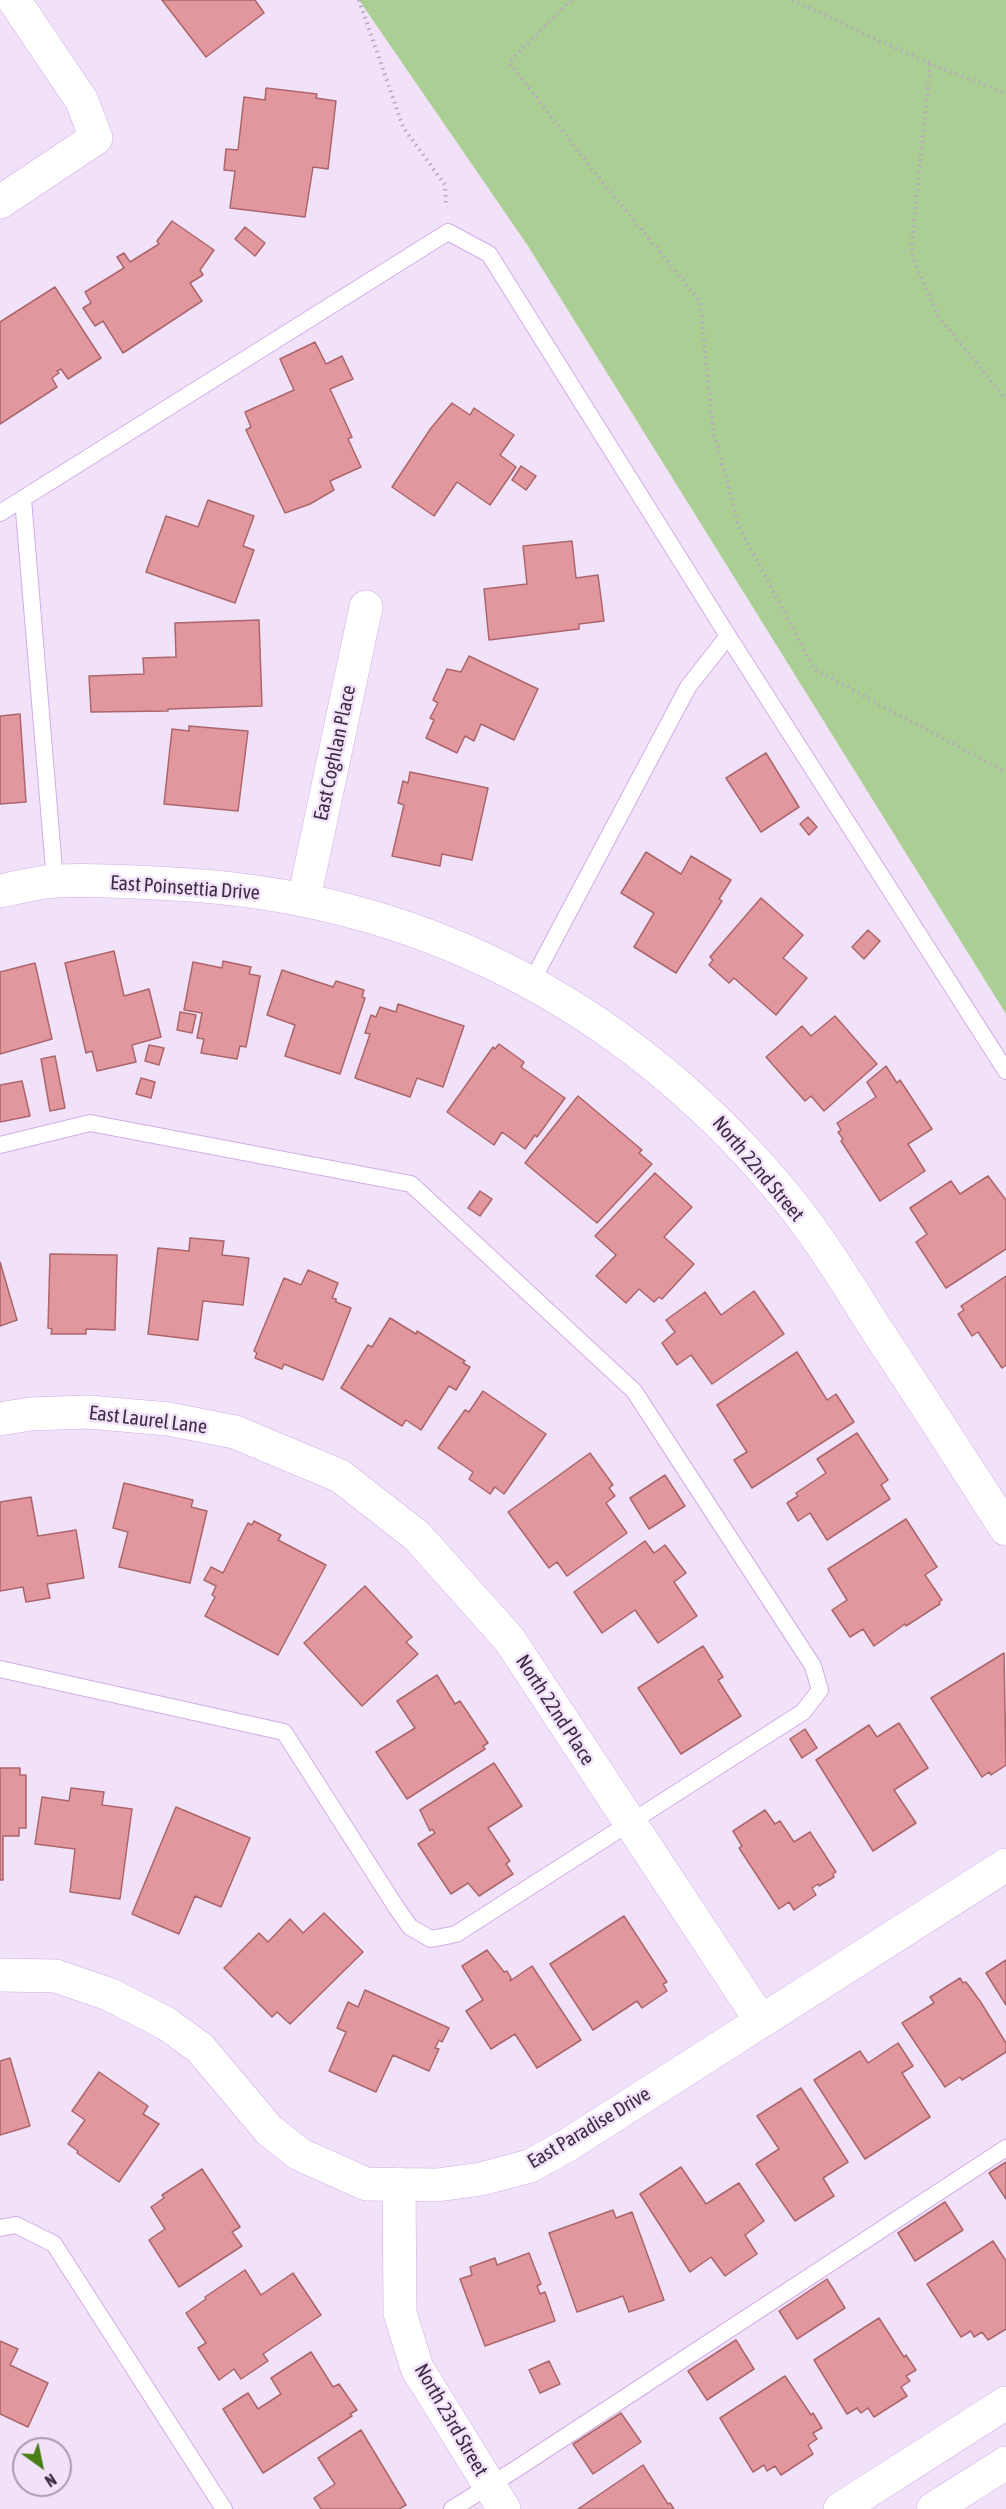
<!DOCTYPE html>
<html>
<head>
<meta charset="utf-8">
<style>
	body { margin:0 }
	#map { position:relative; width:1006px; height:2509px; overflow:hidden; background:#f1e2f9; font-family:"Asap Condensed",sans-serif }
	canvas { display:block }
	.north { position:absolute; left:12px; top:2437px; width:60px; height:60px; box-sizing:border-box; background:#f1e2f9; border:2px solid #a99ab1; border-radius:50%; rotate:147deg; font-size:16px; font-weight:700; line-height:24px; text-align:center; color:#3d2e45 }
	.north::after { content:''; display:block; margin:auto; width:21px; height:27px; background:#477d13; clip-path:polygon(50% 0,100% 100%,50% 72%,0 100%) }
</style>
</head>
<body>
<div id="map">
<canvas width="1006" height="2509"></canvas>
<div class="north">N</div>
</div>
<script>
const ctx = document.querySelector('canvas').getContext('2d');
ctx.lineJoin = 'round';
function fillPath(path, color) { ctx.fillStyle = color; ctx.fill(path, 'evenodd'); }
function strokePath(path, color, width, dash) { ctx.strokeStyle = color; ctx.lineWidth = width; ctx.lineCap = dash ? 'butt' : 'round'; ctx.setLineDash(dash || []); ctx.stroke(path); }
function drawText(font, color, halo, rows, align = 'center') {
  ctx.font = font + ' "Asap Condensed",sans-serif'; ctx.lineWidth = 5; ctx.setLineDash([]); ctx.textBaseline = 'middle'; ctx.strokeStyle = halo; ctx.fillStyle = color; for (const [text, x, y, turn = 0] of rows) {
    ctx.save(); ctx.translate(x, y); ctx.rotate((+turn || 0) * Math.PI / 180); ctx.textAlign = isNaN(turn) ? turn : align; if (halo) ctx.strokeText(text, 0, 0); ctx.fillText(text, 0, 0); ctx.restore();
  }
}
const green = new Path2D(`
	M359,0h647v1014l-478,-768z`);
const building = new Path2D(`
	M162,0h93l9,13 -58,44z
	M266,88l51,6 -1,4 20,3 -8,68 -15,-2 -8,50 -75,-9 5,-37 -11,-1 2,-21 12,1 6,-53 21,3z
	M172,221l42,29 -14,20 3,5 -13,8 12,18 -79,52 -20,-32 -8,5 -12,-18 8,-5 -6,-11 39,-24 -7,-11 7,-4 6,9 29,-18 -2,-3z
	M245,227l20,16 -10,13 -20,-17z
	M55,287l46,71 -33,21 -7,-10 -4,2 2,2 -7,5 5,9 -57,37v-102z
	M315,342l11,22 16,-8 11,23 -23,10 22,48 -4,2 13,28 -31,14 4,9 -24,14 -25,9 -39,-83 5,-3 -6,-15 49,-22 -14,-31z
	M452,403l18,12 4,-7 40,27 -14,20 16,12 -26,38 -33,-23 -23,34 -42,-29 39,-59z
	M521,466l15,10 -10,14 -14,-10z
	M208,500l46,16 -11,30 11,4 -19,53 -89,-31 20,-56 32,11z
	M572,541l4,37 22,-3 6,46 -25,3v5l-90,11 -5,-51 43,-5 -4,-38z
	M259,620l3,86 -94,3v2l-77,1 -2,-36 55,-2 -1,-16 33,-1 -1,-34z
	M469,656l69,33 -24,51 -33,-16 -7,17 -9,-5 -8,17 -31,-15 8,-18 -4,-2 8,-15 -5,-3 14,-31 14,3z
	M20,714l6,88 -26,2v-88z
	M189,726l59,5 -10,80 -74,-7 8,-75 17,2z
	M766,753l33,54 -38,25 -35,-54z
	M410,772l78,16 -16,72 -30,-6 -2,12 -48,-10 12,-51 -6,-2 5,-22 5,2z
	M808,817l9,10 -8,8 -9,-11z
	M646,852l35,22 10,-18 40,24 -12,19 3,2 -46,72 -42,-26 20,-34 -33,-20z
	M761,898l42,37 -20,23 24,20 -31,37 -42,-37 -5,5 -20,-18 4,-5 -3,-3z
	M868,930l12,11 -16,18 -12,-12z
	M114,951l10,45 25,-7 12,48 -29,8 4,17 -39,9 -5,-20 -6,2 -21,-90z
	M223,961l28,6 -2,7 11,2 -14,71 -6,-1 -3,13 -36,-6 3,-14 -7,-1 5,-25 -18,-3 9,-48 29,6z
	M35,963l17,76 -52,15v-82z
	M282,970l51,17 3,-6 28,9 -2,7 3,1 -25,76 -55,-18 10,-31 -28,-10z
	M398,1004l66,22 -21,61 -26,-9 -7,19 -55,-19 15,-44 -5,-1 6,-18 5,2 4,-10 16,5z
	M180,1012l16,3 -4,18 -15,-3z
	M835,1016l42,48 -53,47 -13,-15 -6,5 -39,-44 36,-31 9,10z
	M499,1044l25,18 -3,5 44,31 -28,39 -2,-2 -10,14 -23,-17 -8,13 -47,-33 46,-65 2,2z
	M149,1045l15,3 -5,17 -14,-4z
	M55,1056l10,52 -15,3 -9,-52z
	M886,1066l11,17 3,-3 32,49 -24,15 17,27 -45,30 -39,-60 2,-2 -5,-7 3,-2 -4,-7 39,-26 -9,-15z
	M141,1078l14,4 -4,16 -15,-4z
	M22,1081l8,35 -30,6v-37z
	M578,1096l64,54 -3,3 13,11 -55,59 -72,-60z
	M655,1173l37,34 -28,30 30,27 -32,35 -3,-2 -5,5 -15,-13 -13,14 -30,-27 20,-21 -21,-19z
	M988,1176l18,24v49l-60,39 -30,-46 11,-8 -17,-26 41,-27 9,13z
	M480,1191l12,8 -12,17 -12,-8z
	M190,1238l34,3 -2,14 27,3 -6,47 -40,-4 -5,39 -50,-6 10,-86 31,3z
	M50,1254l67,1 -2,75 -29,-1v5h-35l1,-5 -4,-1z
	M0,1262l17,58 -17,6z
	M308,1270l30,13 -6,15 4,1v3l15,6 -28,72 -39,-16 -2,5 -27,-11 2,-5 -3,-2 30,-73 17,7z
	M1006,1276v89l-4,3 -24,-36 -6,4 -14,-22 6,-4 -3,-4z
	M754,1291l30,43 -72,50 -21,-29 -14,10 -15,-22 13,-11 -9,-12 39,-28 16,23z
	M390,1318l26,16 1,-3 48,30 -2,2 7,4 -14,23 -7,-4 -28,44 -15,-10 -4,6 -61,-38 27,-43 4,2z
	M797,1352l30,48 9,-6 18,28 -102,66 -18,-28 13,-8 -30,-47z
	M483,1391l63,43 -42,60 -9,-7 -5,7 -21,-15 4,-7 -35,-24 27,-38 4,2z
	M857,1433l31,47 -7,5 9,14 -63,41 -17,-27 -12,8 -11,-18 11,-7 -2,-3 30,-20 -9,-14z
	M590,1453l23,32 -4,3 6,8 -9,7 21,30 -60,43 -10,-14 -8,6 -41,-56z
	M665,1475l20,31 -36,23 -19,-31z
	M124,1483l69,17 -2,7 16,4 -17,72 -71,-16 9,-35 -15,-4z
	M31,1497l7,39 38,-6 8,48 -37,6 3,14 -24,4 -3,-15 -23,4v-89z
	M906,1519l31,48 -12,8 17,25 -3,2 1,2 -34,22 -1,-2 -31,22 -11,-17 -13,8 -18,-27 15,-10 -19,-31z
	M254,1521l27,14 -3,5 48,25 -48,90 -73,-39 10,-19 -3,-2 4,-9 -12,-6 7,-13 12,6 25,-50 4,2z
	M645,1541l9,12 11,-8 21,28 -12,9 23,34 -39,27 -23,-33 -33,23 -28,-41z
	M365,1586l47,51 -6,5 12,12 -56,52 -58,-63z
	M703,1646l20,31 -5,3 23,36 -60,38 -43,-66z
	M1004,1653l2,112 -15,10 -2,-3 -7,5 -51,-79z
	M437,1675l18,29 5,-3 28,42 -5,3 2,3 -78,50 -31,-47 39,-24 -18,-27z
	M899,1723l29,45 -34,22 22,33 -43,28 -57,-91 53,-35 8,12z
	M805,1729l12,19 -15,10 -12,-19z
	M494,1763l28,43 -34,22 22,33 -4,3 7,10 -34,22 -11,-13 -17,11 -33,-50 17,-11 -3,-4 -2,2 -10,-21z
	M0,1768h20v7h6v53h-7v8h-16v44h-3z
	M71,1788l33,4 -2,13 30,4 -12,90 -50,-7 5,-43 -40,-5 7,-47 27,4z
	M176,1807l74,31 -29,69 -26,-11 -16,38 -47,-20z
	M765,1810l10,14 5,-3 14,21 16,-10 26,40 -3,2 1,3 -15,9 -1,-2 -6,4 4,7 -22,15 -5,-8 -10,7 -40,-61 3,-2 -9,-15z
	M324,1913l39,39 -73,72 -13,-12 -5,5 -48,-49 35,-35 9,9 22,-23 13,14z
	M624,1916l43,66 -4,2 4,7 -25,17 -5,-7 -44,29 -43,-66z
	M487,1950l17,22 3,-1 4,7 -1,3 22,-15 49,74 -44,28 -22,-34 -24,15 -25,-38 17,-11 -21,-34z
	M1006,1960v45l-20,-32z
	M960,1978l3,5 3,-1 14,19 26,42v9l-44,28 -2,-3 -15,10 -43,-64 32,-20 -4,-6z
	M365,1990l84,38 -7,14 -3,-2 -4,8 4,1 -10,22 -36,-16 -17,37 -47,-21 17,-39 -9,-4 11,-26 10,5z
	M898,2043l15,23 -11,7 28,44 -65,42 -51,-79 46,-29 8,12z
	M10,2058l20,68 -30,9v-74z
	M99,2072l49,34 -5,8 16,10 -40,58 -42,-29 1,-2 -10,-7 17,-24 -13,-9z
	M801,2088l47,74 -25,16 11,18 -39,25 -39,-57 23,-15 -22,-33z
	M1006,2162v37l-17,-26z
	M681,2167l25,37 33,-21 25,38 -19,14 12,19 -32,22 -14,-19 -21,15 -50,-78z
	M202,2169l38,58 -8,5 10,14 -63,41 -30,-47 16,-11 -14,-22 13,-9 -2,-3z
	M945,2202l18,28 -48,31 -17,-28z
	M613,2210l3,8 16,-6 32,88 -35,12 -6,-16 -46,16 -28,-79z
	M993,2241l13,20v68l-18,11 -6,-8 -8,5 -3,-6 -10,6 -34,-53z
	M529,2253l12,31 -4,2 3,8 5,-2 10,29 -70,25 -25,-67 12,-4 -2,-8 25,-9 2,7z
	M245,2270l16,25 32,-22 28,42 -58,39 5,7 -27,18 -7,-10 -15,11 -21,-32 8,-5 -20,-30 20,-14 -1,-2z
	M827,2279l18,29 -48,31 -18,-28z
	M879,2318l25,39 2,-2 10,15 -10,6 4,5 -9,6 6,9 -33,21 -6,-9 -7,5 -4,-5 -10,6 -33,-54z
	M736,2340l18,29 -47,31 -19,-29z
	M0,2341l18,8 -8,16 38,18 -20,44 -28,-13z
	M311,2352l22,35 6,-3 18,26 -7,4 2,2 -89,57 -40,-64 25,-16 10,16 23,-15 -10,-16z
	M549,2361l11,23 -20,9 -11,-23z
	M785,2376l26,39 2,-2 9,15 -9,5 4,6 -9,6 5,9 -32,21 -6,-9 -8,5 -3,-6 -11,7 -33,-54z
	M621,2413l20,29 -48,32 -20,-30z
	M361,2430l45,75 -7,4h-78l-7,-11 21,-14 -17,-26z
	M643,2465l25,39 2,-1 4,6h-96z`);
const path = new Path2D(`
	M359,0l44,127 42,58 1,22
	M571,0l-62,62 87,112 104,127 13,128 25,95 76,145 192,103
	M792,0l138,64 76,29
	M930,64l-19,189 27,63 68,83`);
const service = new Path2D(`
	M23,499l32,382
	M0,513l448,-281 41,22 239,382 278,435
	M531,983l157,-296 40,-51
	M0,1145l90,-22 321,61 223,207 179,275 7,24 -17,22 -347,222 -25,5 -21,-12 -14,-20 -112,-175 -284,-63
	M0,2228l16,-3 38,19 170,265
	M452,2509l64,-40 490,-321`);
const minor = new Path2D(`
	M0,202l96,-64 -14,-37 -68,-101
	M0,891c19,-4 38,-9 57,-10 38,-2 78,1 116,3 242,12 448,118 604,302 38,44 68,94 99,143 44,66 87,133 130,200
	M304,899l62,-292
	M0,1419l30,-5 58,-2 80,7 67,13 105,44 77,60 92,103 252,382
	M0,1975l56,1 55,19 56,29 33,24 69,82 30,24 67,30 71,1 44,-6 49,-13 36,-20 440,-281
	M399,2184l1,129 17,55 87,141
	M840,2509l166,-106`);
const secondary = new Path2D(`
	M933,2509l73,-46`);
const streetNames = [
	["East Coghlan Place",335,753,-78],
	["East Poinsettia Drive",185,888,4],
	["North 22nd Street",758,1169,50],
	["East Laurel Lane",148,1420,7],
	["North 22nd Place",555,1710,57],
	["East Paradise Drive",589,2128,-31],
	["North 23rd Street",451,2420,60]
];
fillPath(green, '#abce95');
fillPath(building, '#e1979d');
strokePath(building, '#ab666c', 1.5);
strokePath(service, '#d2ace6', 18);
strokePath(minor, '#d2ace6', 34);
strokePath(secondary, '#d2ace6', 34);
strokePath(path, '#b7a8bf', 4, [1.5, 4.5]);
strokePath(service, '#fff', 16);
strokePath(minor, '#fff', 33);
strokePath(secondary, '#fff', 33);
drawText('20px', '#3d2e45', '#f1e2f9', streetNames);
</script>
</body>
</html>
